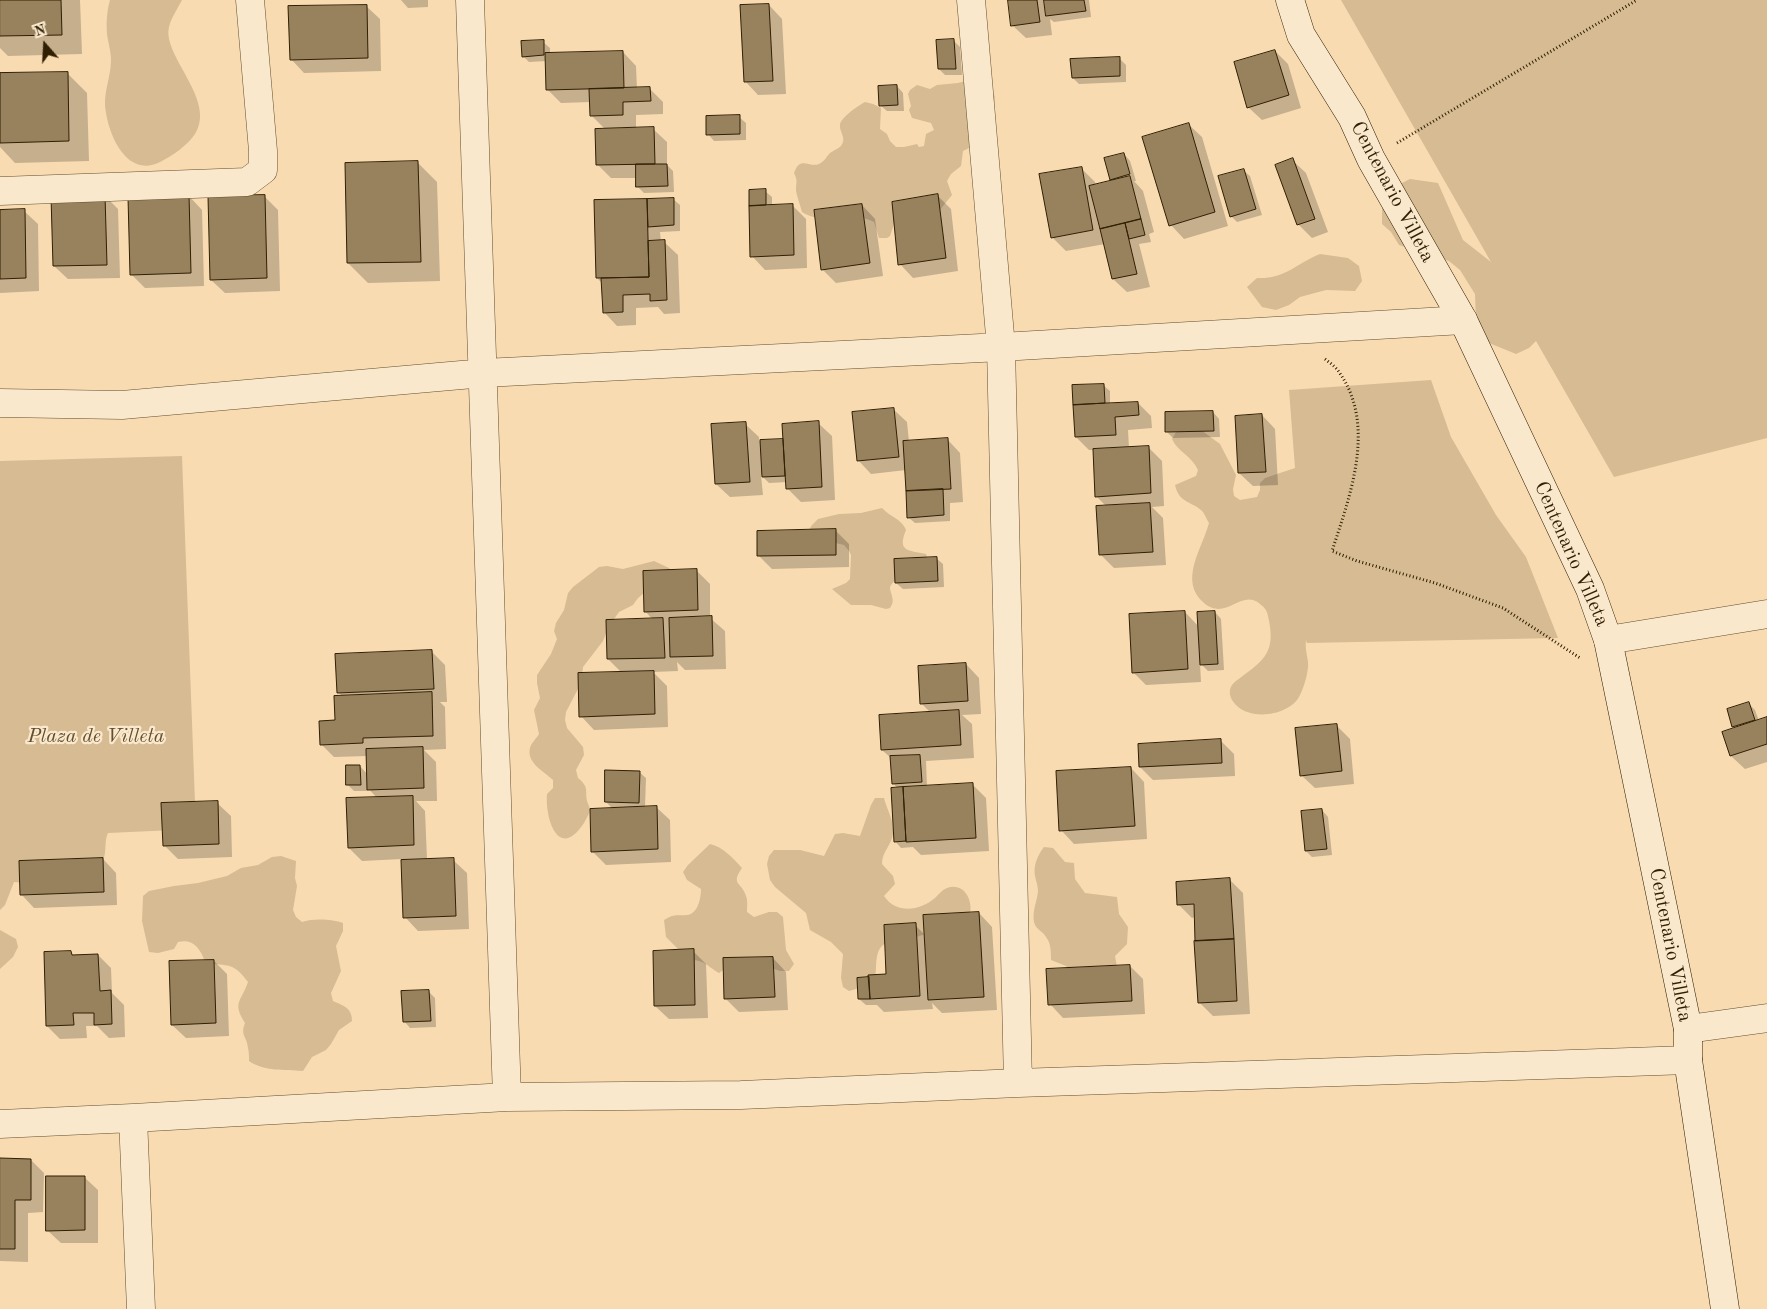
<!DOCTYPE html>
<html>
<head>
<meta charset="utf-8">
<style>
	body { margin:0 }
	#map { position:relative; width:1767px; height:1309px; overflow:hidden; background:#f8dbb1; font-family:"Old Standard TT",serif }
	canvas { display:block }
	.north { position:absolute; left:20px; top:20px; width:50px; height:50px; -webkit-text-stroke:4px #fae8cc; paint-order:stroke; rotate:341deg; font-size:14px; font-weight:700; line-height:20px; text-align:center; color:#301f03 }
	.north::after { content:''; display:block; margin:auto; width:18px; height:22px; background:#301f03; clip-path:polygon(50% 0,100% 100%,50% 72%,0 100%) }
</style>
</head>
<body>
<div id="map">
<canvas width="1767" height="1309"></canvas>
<div class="north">N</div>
</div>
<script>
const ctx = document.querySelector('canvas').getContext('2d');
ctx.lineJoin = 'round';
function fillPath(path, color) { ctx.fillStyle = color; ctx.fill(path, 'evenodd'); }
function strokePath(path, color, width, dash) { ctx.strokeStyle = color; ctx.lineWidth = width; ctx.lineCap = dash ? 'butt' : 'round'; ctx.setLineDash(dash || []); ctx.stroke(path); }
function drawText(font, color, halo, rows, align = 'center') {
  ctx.font = font + ' "Old Standard TT",serif'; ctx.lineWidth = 4.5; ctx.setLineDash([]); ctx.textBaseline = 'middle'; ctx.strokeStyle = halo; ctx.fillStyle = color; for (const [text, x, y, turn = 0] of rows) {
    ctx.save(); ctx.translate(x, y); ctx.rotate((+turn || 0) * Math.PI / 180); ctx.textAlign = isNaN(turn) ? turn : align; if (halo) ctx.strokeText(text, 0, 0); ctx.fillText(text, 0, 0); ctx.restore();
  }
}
const green = new Path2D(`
	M110,0h72c-4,8 -11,18 -13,27 -7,29 48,73 26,107 -7,11 -23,22 -35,28 -32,16 -50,-24 -54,-49 -4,-18 5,-35 5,-53 0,-9 -3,-18 -4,-26 -1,-11 0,-24 3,-34z
	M1341,0h426v438l-153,39 -78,-136 -7,7 -13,6 -27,-11 -13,-21 -1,-28 -15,-24 -11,-9 -50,-16 -8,-13 -9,-8v-15l6,-12 10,-12 12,-6 28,4 25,57 28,22z
	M966,81l23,4 6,12 -1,7 -23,43 -8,4 -2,15 -10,8 -4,7 5,14 -13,16 -43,10 -2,3 -4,12 -3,2h-8l-5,-16c-22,-12 -51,4 -72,-10 -1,-4 -6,-19 -6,-22 0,-8 2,-9 -2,-17 6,-18 15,-5 25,-9 5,-2 8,-8 11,-11 3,-2 7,-4 10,-6 8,-8 -1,-15 0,-22 0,-7 19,-20 25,-23l8,2 8,4 -1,21 7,5 3,7 6,6h8l13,-3 2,3 5,-1 2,-12 8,-4 -3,-7 -19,-5 -3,-8 2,-4 -3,-12 2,-4 7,-5 13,4 7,-4 21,-2z
	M1320,254l28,4 11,8 3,15 -7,10 -29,-1 -26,7 -11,8 -13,5 -14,-3 -15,-20 10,-9c28,1 39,-14 63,-24z
	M1431,380l20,57 45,78 30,42 32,81 -251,5 -1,-3c-1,8 1,14 2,22 1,9 -4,25 -8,33 -9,20 -47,26 -63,11 -4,-4 -8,-9 -7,-16 1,-6 6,-9 10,-12 26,-19 36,-27 28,-62 -1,-6 -4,-9 -8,-12 -19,-16 -34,18 -56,-1 -26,-22 -2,-54 5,-80 -2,-3 -4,-8 -6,-11 -10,-11 -24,-8 -28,-27l21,-9 2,-6c-6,-14 -21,-19 -26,-31l4,-7 21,-5 23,17 16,31 -3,14 1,7 6,4 17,-3 3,-7v-7l5,-5 30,-10 -6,-78z
	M182,456l14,373 -88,4c-4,8 -1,18 -5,28l-65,23 -24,-2 -9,23 -5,5v-449z
	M882,508c8,9 20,11 24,22 -9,22 2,20 20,24l4,12c-9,3 -41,12 -40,23 2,8 5,12 0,19l-4,1 -15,-4h-20l-19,-16 14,-6 4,-4 1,-24 -2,-4 -5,-6 -39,-9 7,-11 6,-6 21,-5 22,-1z
	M654,561l15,7 5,7 -25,14 -11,9 -5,7 -14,7 -10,14 -6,15 -20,26 -2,16 -15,29 -1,8 2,8 16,19 1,8 -8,15 2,8c11,9 7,11 9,23 1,3 2,5 3,8 0,4 -4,10 -6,14 -25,38 -39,-3 -37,-29l6,-6v-8c-8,-8 -27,-17 -23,-32 1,-5 7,-10 9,-14l-5,-24 6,-12 -3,-15v-8l14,-21 6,-15 -3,-8 2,-8 8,-13 4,-17 5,-6 26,-20 8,-1 16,3z
	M875,798h9c3,12 10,22 9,35 -1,12 -11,18 -11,31l11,12 2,8 -11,12c12,18 36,15 51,2 4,-4 7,-8 12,-10 17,-6 26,12 23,26 -18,8 -38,19 -57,24 -12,4 -27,-1 -34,12 -5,10 -1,24 -6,34l-24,7 -6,-4 -2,-9 2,-24 -12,-12 -21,-12 -4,-17 -31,-26 -5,-7 -3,-16 2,-8 5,-6h26l24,6 11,-22 8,-1 17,3 11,-31z
	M710,844c13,3 23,14 32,24 -12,17 0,14 4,28 2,4 1,12 1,16l7,5 15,-5h8l6,5 3,33 8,14 -5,7h-9l-15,-5 -33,-2 -13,9c-12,-7 -14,-13 -30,-13l-23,-23 -2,-17c11,-7 12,-4 23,-5 11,-1 14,-17 14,-26l-14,-9 -4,-8 5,-7z
	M1044,847l9,1 12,14 9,1 1,16 10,14 32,4 2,17 9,13 -1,17 -12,12 3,16 -42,7 -10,-13 -15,-6c0,-8 0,-17 -5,-23 -3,-6 -10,-7 -12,-15 -2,-11 3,-20 4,-31 0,-5 -2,-10 -3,-15 -2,-11 3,-21 9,-29z
	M281,856l15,5 -1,17 2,8 -4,24 3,7 6,5c11,-4 31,-3 41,1v8l-7,15 5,25 -10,22 2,8c11,5 19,7 19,20l-13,9 -8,14 -5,6 -14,7 -9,14c-19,-2 -38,1 -54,-10 0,-4 0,-9 -1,-13 -1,-12 -8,-12 -3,-25 -13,-21 -4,-21 3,-41 -14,-19 -20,-17 -42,-18 -5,-14 -12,-26 -28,-22l-4,7 -16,4 -9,-1 -7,-31 1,-25 6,-5 25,-5 24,-3 29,-7 14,-8 17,-3 14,-8z
	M0,930l16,9 2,8 -5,10 -13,12z`);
const shadow = new Path2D(`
	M0,0h80l2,54 -74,2 -8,-8z
	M401,0h27v7l-20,1z
	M1009,0h80l2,17 -37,5 -4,-3 2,16 -26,3 -14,-13z
	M769,5l13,14 4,75 -28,1 -13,-14z
	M366,6l14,13 1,52 -77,2 -13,-14z
	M954,41l6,6 2,28h-17l-6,-6z
	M543,42l7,6v6l73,-2 13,14 1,23 12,-1 14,14v12l-27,1v14h17l14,13v23l6,6 1,21 -30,1 -6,-6 -1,-9h-26l-13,-13 8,-35 -15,-15v-13l-30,1 -13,-13 -1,-29 -18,1 -6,-6z
	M1275,51l13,13 13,44 -39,12 -14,-13z
	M1119,58l7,7v17l-47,2 -6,-6z
	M67,73l20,20 2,68 -74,2 -15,-16v-72z
	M897,86l6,7 1,18h-17l-7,-6z
	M739,117l7,6v17l-32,1 -6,-7z
	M1188,124l14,13 26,89 -44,13 -13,-14z
	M1124,154l6,7 6,20h-2l9,10 11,41 -5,2 2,8 -12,2 11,43 -23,5 -14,-13 -8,-35 -39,7 -14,-14 29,-69 14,14 1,4 17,-4 -2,-3z
	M1292,160l14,13 22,59 -16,6 -14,-14z
	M417,162l20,20 3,99 -72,2 -20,-20z
	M1243,170l7,6 12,39 -25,7 -6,-6z
	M750,191h15l7,6v9l20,-1 14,14 1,49 -42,2 -13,-14z
	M937,195l14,14 7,62 -45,7 -13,-14z
	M105,196l13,13 2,69 -52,1 -14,-13z
	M189,196l13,14 2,76 -59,2 -14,-14z
	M264,196l14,14 2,81 -55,2 -14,-13z
	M673,199l7,6v26l-20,1 1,10h3l14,13 2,58 -16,1 -6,-7 -22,1v17l-19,1 -13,-14 -1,-28 -6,-6 -2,-76z
	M862,205l13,14 8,57 -47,7 -14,-14z
	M0,211h24l14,13 1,67 -39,2z
	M1103,385l7,6v13l28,-1 13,13 1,12 -24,2 1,18 19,-1 14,14 2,45 -12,1 11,11 3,47 -52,3 -14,-14 7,-47 -11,-11 -2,-46h-5l-13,-13 -3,-50z
	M893,409l14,13 2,20 38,-3 13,14 3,49 -13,1v18l-35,2 -7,-6 -2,-47 -35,4 -13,-14z
	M1213,412l6,7 1,18 -47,1 -6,-6z
	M1262,415l13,14 3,56 -25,1 -14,-13z
	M818,423l14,13 3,64 -34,2 -14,-14v-6l-18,1 -8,-8 2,20 -33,2 -14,-13 29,-60 14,13v4l23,-1 3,2z
	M835,530l14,14v23l-77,2 -14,-14z
	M936,558l7,6 1,23 -41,2 -7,-6z
	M696,570l14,14v34l15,13 1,38 -41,1 -8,-8 1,9 -25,1 14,14 1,41 -74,3 -13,-14 41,-43 -14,-14 45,-39 -8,-9z
	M1185,612l14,15 16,-15 6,7 3,51 -16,1 -8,-8 1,19 -55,3 -13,-13z
	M432,652l13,13 2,37h-7l5,5 1,42 -22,1 12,12 1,39h-21l9,10 2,49h26l14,13 2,56 -51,2 -13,-14 -3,-58 -40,2 -13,-13 28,-50 -10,-11v4h-13l-6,-6 12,-19 8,9 -1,-19 -33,1 -13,-13 15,-22 7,-25 -5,-5z
	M966,664l13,14 2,36 -19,1 10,9 2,34 -48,3 1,26 45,-3 14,14 3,53 -68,4 -8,-8 -12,1 -6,-7 3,-52 -5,-6 -2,-25 -9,-8 49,-37 -10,-10z
	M1749,704l6,6 4,11 8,-3v44l-22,7 -14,-13 -8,-23 13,-5 -2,-2z
	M1336,725l14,14 4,45 -39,4 -14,-13z
	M1220,740l14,14 1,22 -82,4 -13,-13z
	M1131,768l13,14 3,57 -73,5 -13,-14z
	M639,772l7,6 -1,29h11l14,13 1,42 -65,3 -14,-14 21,-42 -7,-7z
	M217,803l14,13 1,41 -54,2 -14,-14z
	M1322,810l6,7 4,38 -20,2 -6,-6z
	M103,859l13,14 1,32 -83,3 -13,-14z
	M1230,880l13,13 7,121 -37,2 -14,-14 -4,-85 -3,1 -14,-14z
	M979,913l13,14 5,83 -55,3 -10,-10 1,6 -49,3 -7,-7h-11l-7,-6 29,-24 27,-50 10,10z
	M693,951l13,13 2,54 -39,1 -14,-13z
	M71,953l3,3 24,-1 13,13 1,25 12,12 1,32 -16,1 -12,-12h-11l1,12 -27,1 -13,-13z
	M773,958l13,14 2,38 -49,2 -14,-14z
	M214,961l13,13 2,62 -43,2 -14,-13z
	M1130,966l13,13 2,35 -82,4 -13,-14z
	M429,992l6,6 1,29 -26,1 -6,-7z
	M0,1160h31l13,13 -1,39 -15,1v49l-28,-1z
	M84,1177l14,13v53h-37l-14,-13z`);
const building = new Path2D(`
	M0,0h61l1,35 -62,1z
	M1008,0h29l3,22 -29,4z
	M1044,0h40l2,11 -40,5z
	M769,4l4,77 -29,1 -4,-77z
	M367,5l1,53 -78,2 -2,-54z
	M954,39l2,30h-18l-2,-29z
	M544,40v15l-22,2 -1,-16z
	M1275,50l14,45 -42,13 -13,-46z
	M623,51l1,37 -78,2 -1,-37z
	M1120,57v19l-48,2 -2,-19z
	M68,72l1,69 -69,2v-70z
	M897,85l1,20 -19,1 -1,-20z
	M650,87l1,14 -28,1v13l-33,1 -1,-27z
	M740,115v19l-34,1v-19z
	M1189,123l26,89 -46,14 -27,-89z
	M654,127l1,37 -59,1 -1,-36z
	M1124,153l6,21 -20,6 -6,-22z
	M1293,158l22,61 -18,6 -22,-60z
	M418,161l3,101 -74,1 -2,-100z
	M636,164h31l1,22 -32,1z
	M1082,167l11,63 -42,8 -12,-64z
	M1244,169l12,40 -26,8 -12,-41z
	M1130,176l11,43 -41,10 -11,-43z
	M766,189v16l-17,1v-16z
	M938,194l8,64 -48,7 -6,-63z
	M105,195l2,70 -54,1 -2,-70z
	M189,195l2,78 -61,2 -2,-78z
	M265,195l2,83 -57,2 -2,-84z
	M674,198v27l-26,2 -1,-28z
	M647,199l2,78 -53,1 -2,-78z
	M793,204l1,51 -44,2 -1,-51z
	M862,204l8,59 -49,7 -7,-60z
	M25,209l1,69 -26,1v-69z
	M1141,219l4,16 -16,4 -4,-16z
	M1125,223l12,51 -25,5 -12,-50z
	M665,240l2,60 -17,1v-7l-27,1v17l-20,1 -2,-35 48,-1 -1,-36z
	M1104,384l1,19 -32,2 -1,-20z
	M1138,402l1,13 -24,2 1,18 -41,2 -2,-32z
	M894,408l5,49 -42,4 -5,-49z
	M1213,411l1,20 -49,1v-20z
	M1262,414l4,58 -28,1 -3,-57z
	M819,421l3,66 -36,2 -4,-65z
	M746,422l4,60 -35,2 -4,-60z
	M948,438l3,51 -45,2 -3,-50z
	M783,439l2,37 -23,1 -2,-37z
	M1149,446l2,47 -56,4 -2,-48z
	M943,489l1,26 -37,3 -1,-27z
	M1150,503l3,49 -54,3 -3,-49z
	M836,529v26l-79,1v-25z
	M937,557l1,24 -43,2 -1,-24z
	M697,569l1,41 -54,2 -1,-41z
	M1185,611l3,58 -56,4 -3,-59z
	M1215,611l3,53 -18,1 -3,-53z
	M712,616l1,40 -43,1 -1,-39z
	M663,618l2,40 -58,1 -1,-39z
	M432,650l2,39 -97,4 -2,-39z
	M966,663l2,38 -48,3 -2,-38z
	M654,671l1,43 -76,3 -1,-44z
	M432,692l1,44 -70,2v5l-43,2 -1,-24 16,-1 -1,-24z
	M1749,702l6,18 -23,7 -5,-18z
	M959,710l2,35 -80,5 -2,-35z
	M1767,717v27l-37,12 -8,-24z
	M1337,724l5,47 -42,5 -5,-48z
	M1221,739l1,24 -83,4 -1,-23z
	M423,747l1,41 -57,2 -1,-41z
	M920,755l2,27 -30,2 -2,-28z
	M346,765h14l1,20h-15z
	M1131,767l4,59 -76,5 -3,-60z
	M605,770l35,1 -1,32 -34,-1z
	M973,783l3,55 -70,4 -3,-55z
	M903,787l3,54 -12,1 -3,-54z
	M413,796l1,49 -66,3 -2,-50z
	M218,801l1,43 -56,2 -2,-43z
	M657,806l1,43 -67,3 -1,-43z
	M1322,809l5,40 -22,2 -4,-40z
	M103,858l1,34 -84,3 -1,-34z
	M454,858l2,58 -53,2 -2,-58z
	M1230,878l4,61 -39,2 -1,-37 -17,1 -1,-23z
	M979,912l5,85 -56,3 -5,-85z
	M916,923l4,73 -50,3 -2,-24 18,-1 -2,-49z
	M1234,939l3,62 -39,2 -4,-62z
	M694,949l1,56 -41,1 -1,-55z
	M71,951l1,4 26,-1 2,37 11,-1 1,34 -18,1v-12h-21l1,12 -28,1 -2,-74z
	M773,957l2,40 -51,2 -1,-41z
	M214,960l2,63 -45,2 -2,-64z
	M1130,965l2,36 -84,4 -2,-36z
	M869,977l1,22h-12l-1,-21z
	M429,990l2,31 -28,1 -2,-31z
	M0,1158l31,1v41h-16v49h-15z
	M46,1176h39v54l-39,1z`);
const path = new Path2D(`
	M1397,143l240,-143
	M1325,359c5,4 11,8 14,13 38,53 11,124 -7,179l25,10 78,22 68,25 77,50`);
const street = new Path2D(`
	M470,0l37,1097
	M971,0l30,347 17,736
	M0,191l247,-9 16,-12v-19l-13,-151
	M0,403l122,2 362,-32 517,-26 462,-27
	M1608,640l159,-26
	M1688,1029l79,-11
	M133,1118l8,191
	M0,1124l133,-6 374,-21 234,-2 277,-12 670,-23`);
const secondary = new Path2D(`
	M1290,0l11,35 51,82 19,42 92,161 127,269 18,51 80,389v31l37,249`);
const streetNames = [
	["Centenario Villeta",1392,192,62],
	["Centenario Villeta",1571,554,66],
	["Centenario Villeta",1670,945,79]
];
const parkNames = [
	["Plaza de Villeta",96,737]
];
fillPath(green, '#d6bb93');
fillPath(shadow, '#0003');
fillPath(building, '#98815d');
strokePath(building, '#301f03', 1);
strokePath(street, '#624e2e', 29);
strokePath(secondary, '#301f03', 29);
strokePath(path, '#301f03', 3, [1, 2.5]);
strokePath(street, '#fae8cc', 28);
strokePath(secondary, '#fae8cc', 28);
drawText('20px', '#301f03', '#fae8cc', streetNames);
drawText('italic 20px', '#624e2e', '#fae8cc', parkNames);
</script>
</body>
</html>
